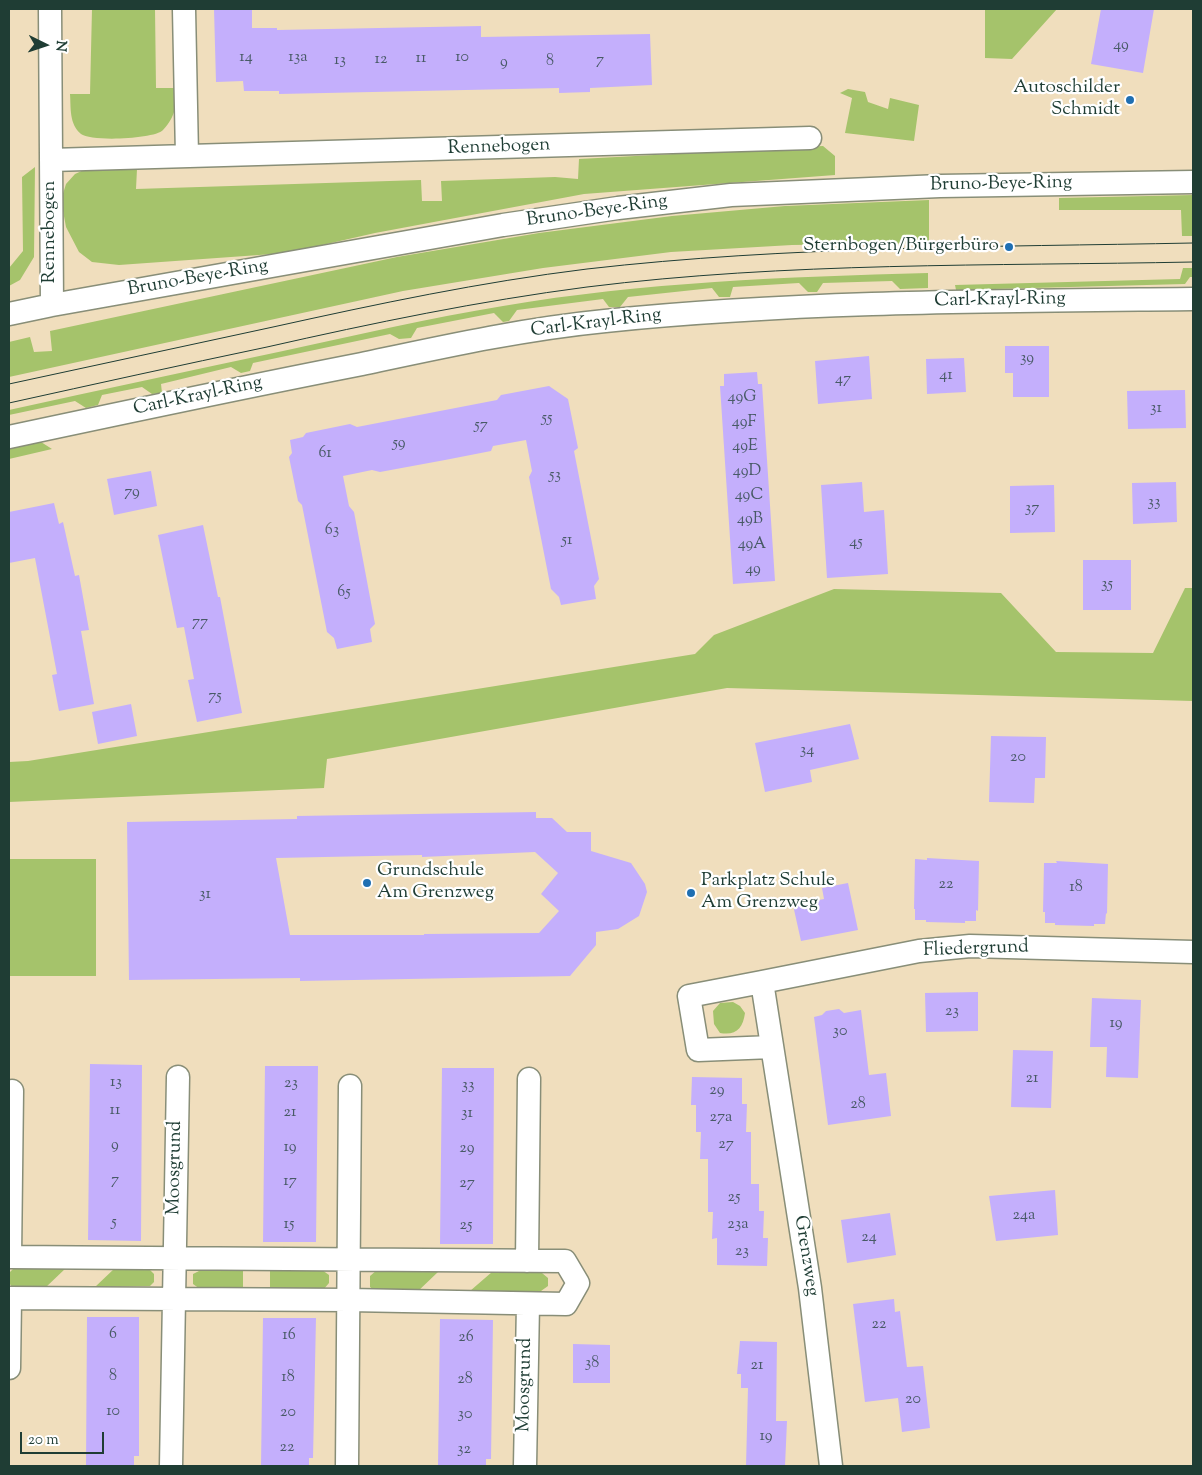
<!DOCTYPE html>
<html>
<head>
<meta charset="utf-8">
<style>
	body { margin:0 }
	#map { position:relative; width:1202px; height:1475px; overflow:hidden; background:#f0debd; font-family:"Sorts Mill Goudy",serif }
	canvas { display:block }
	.frame { position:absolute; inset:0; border:10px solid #1f3d34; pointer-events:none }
	.north { position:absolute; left:20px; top:20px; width:50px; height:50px; -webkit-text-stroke:4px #fff; paint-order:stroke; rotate:94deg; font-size:14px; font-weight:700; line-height:20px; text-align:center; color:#1f3d34 }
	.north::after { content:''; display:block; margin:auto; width:18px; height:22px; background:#1f3d34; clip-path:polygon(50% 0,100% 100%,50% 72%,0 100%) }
	.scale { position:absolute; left:20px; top:1432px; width:84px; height:22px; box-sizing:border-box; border:2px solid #1f3d34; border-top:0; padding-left:6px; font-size:15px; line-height:18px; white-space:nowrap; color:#1f3d34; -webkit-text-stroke:4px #fff; paint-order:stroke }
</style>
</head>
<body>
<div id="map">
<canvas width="1202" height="1475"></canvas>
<div class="frame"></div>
<div class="north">N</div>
<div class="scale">20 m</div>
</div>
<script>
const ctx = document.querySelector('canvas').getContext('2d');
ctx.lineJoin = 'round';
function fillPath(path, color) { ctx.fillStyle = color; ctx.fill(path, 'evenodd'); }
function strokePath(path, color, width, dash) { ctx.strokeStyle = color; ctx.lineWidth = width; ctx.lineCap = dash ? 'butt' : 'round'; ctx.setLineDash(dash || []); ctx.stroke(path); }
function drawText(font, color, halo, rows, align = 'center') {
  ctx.font = font + ' "Sorts Mill Goudy",serif'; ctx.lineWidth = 4.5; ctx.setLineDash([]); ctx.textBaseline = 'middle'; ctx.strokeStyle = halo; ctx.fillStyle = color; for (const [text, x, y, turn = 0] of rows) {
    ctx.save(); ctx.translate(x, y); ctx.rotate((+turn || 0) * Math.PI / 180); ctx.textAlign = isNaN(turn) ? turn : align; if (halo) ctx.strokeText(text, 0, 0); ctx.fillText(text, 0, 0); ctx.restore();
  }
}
const green = new Path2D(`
	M92,9h63l1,79h21c-1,18 -1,28 -14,42 -8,9 -72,12 -82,4 -12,-10 -10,-26 -11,-40h20z
	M985,9h72l-45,50 -27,-1z
	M848,89l17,3 3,10 20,7 2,-11 29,7 -5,36 -69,-8 7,-35 -12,-5z
	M823,146l12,10v19l-251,19 -209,39 -88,20 -168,12 -27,-3 -13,-10 -13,-25 -5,-27 5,-16 9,-10 11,-5h51l-1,20 285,-9 1,21h20l-1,-20 114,-4 23,2 1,-20z
	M35,167l-1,90 -14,23 -11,6v-18l14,-17 -1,-74z
	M1193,195v41h-11l-1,-26h-122v-12z
	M929,200v43l-137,2 -121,7 -128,16 -140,23 -394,86v-35l21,-5 4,15 18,-1 -2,-20 347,-74 142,-24 133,-17 113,-10z
	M1183,268h10v9h-3l-5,7 -229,6 -1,-5 225,-6z
	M928,273v15l-28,1 -8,-8 -69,2 -6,9h-9l-9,-9 -66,4 -3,10h-11l-7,-9 -84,9 -8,10h-11l-6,-8 -86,11 -8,11 -6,1 -9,-9 -77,15 -6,10 -12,1 -9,-5 -137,29 -3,8 -9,2 -10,-6 -70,17 1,9 -10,1 -10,-7 -40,8 -4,10 -12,3 -11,-7 -66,14v-5c91,-20 183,-40 274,-59 73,-16 147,-33 220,-45 140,-24 283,-29 425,-33z
	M41,442l11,7 -43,10v-10z
	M1185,588h8v113l-466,-13 -400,71 -3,29 -315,14v-40l19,-1 667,-107 19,-19 120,-46 167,4 55,59 97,1z
	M9,859h87v117h-87z
	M733,1002l7,4 5,7c-2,15 -9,23 -25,20l-6,-9 -1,-13 7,-8z
	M66,1268l-21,20h-32l-4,-5v-10l4,-4z
	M115,1268l35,2 4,4v8l-4,4 -55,1z
	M270,1270h52l7,5v8l-6,7h-53z
	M377,1270l61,2 -22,21 -41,-2 -5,-4v-11z
	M199,1271h44v19l-43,-1 -7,-5v-10z
	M492,1272l50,1 6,5v8l-7,5h-71z`);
const building = new Path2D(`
	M214,9h38v19h25v2l204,-4v11l169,-3 2,51 -62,3v4l-31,1v-5l-280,6v-3h-35l-1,-10 -27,1z
	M1101,9h53l-11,64 -52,-9z
	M1005,346h44v51h-36v-24h-8z
	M869,356l3,43 -54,5 -3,-43z
	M964,358l2,34 -39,2 -1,-35z
	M757,372l1,12h4l13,197 -42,3 -13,-198h4v-12z
	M549,386l19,13 10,49 -4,3 25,128 -5,7 2,13 -35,6 -2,-8 -8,-8 -22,-112 3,-6 -6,-31 -33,6 -2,5 -46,9 -65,12 -8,-2 -29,6 6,30 5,6 21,112 -5,5 2,13 -35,7 -3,-11 -7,-6 -25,-127 -4,-4 -9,-44 3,-4 -2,-13 13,-3 3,-4 44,-9 7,3 140,-27 4,-5z
	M1185,390l1,38 -58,1 -1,-38z
	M151,471l6,35 -43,9 -7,-36z
	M862,482l2,30 20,-2 4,64 -61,4 -6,-93z
	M1176,482l1,40 -44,2 -1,-41z
	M1054,485l1,47 -45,1v-47z
	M54,503l5,21 4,-2 12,54 4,-1 10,55 -8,1 13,73 -35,7 -7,-36 5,-1 -22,-116 -26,5v-51z
	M203,525l15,72h2l22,116 -45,9 -9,-42 6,-1 -10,-52 -7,1 -19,-93z
	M1083,560h48v50h-48z
	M131,704l6,32 -39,8 -6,-32z
	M850,724l9,35 -49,11 2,12 -47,10 -10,-49z
	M991,736l55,1 -1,41h-10l-1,25 -45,-1z
	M536,812v6h16l15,14h24v19l40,12 14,21 2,8 -8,24 -21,13 -22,3v13l-26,31 -270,5v-3l-171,2 -2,-158 170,-3v-3zM535,852l23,21 -17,21 18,17 -20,22 -115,1v1h-134l-14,-77 146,-3v2z
	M927,858l52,3 -1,50 -2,-1v11h-11v2l-39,-1v-2h-11v-11h-1l1,-50 12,1z
	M1056,861l52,3 -1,50 -1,-1 -1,11h-11v2l-39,-1v-2h-10v-11h-2l1,-49h13z
	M848,883l10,47 -57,11 -8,-36 31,-6 -2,-11z
	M978,992v39l-52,1 -1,-39z
	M1092,998l49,2 -3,78 -32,-1 1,-30h-17z
	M839,1009l5,4 17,-3 8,65 17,-2 5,43 -63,9 -14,-108 8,-2 4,-4z
	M1013,1050l40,1 -2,57 -40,-1z
	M90,1064l52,1 -1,176 -53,-1z
	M265,1066h53l-2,176h-53z
	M442,1068h52l-1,176h-53z
	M692,1077l50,1v26h5l-1,28h5v52h8v27h5l-1,27h5l-1,28 -50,-1v-27l-5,1 1,-27h-5v-53h-8l1,-27h-5v-27h-5z
	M1055,1190l3,45 -62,6 -7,-45z
	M890,1213l6,42 -49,8 -6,-43z
	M894,1299l1,13 5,-1 7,56 16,-1 7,62 -28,4 -4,-34 -33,4 -12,-98z
	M87,1317h52v139h-5v10h-48z
	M263,1318h53l-3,140h-4v8h-48z
	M440,1319l53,1 -2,139h-5v7h-48z
	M740,1341l37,1 -1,79h11l-2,45h-39l2,-78h-7v-14h-4z
	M573,1344l37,1v38h-37z`);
const minor = new Path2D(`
	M50,9l2,296
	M184,9l3,147
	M51,160l759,-22
	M9,314l43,-9 451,-80 115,-17 113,-13 209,-9 253,-4
	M9,437c117,-25 235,-50 353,-73 80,-17 161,-35 243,-43 195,-20 392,-20 588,-22
	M762,982l157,-31 51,-5 223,6
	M772,1047l-74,3 -9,-54 73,-14 48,306 21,178
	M9,1257l556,4 13,22 -12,21 -217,-4 -340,-2
	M10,1257l2,-166
	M527,1261l2,-182
	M9,1368l1,-69
	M171,1466l7,-389
	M347,1466l3,-380
	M525,1466l3,-162`);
const tram = new Path2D(`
	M9,384c88,-19 176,-38 264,-57 104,-23 208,-45 314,-58 201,-23 404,-22 606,-26
	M9,403c86,-19 172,-38 258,-56 106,-24 212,-46 320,-60 200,-25 404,-21 606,-25`);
const markers = [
	[1130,100,5,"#1f6fb2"],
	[1009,247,5,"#1f6fb2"],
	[367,883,5,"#1f6fb2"],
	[691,893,5,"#1f6fb2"]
];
const numberNames = [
	["49",1121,46],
	["14",246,58],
	["13a",298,58],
	["10",462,58],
	["11",421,59],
	["12",381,60],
	["13",340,61],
	["7",600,61],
	["8",550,62],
	["9",504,63],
	["39",1027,359],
	["41",946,376],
	["47",843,380],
	["49G",742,398],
	["31",1156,409],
	["55",547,419],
	["49F",744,423],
	["57",481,426],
	["59",399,444],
	["49E",745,447],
	["61",325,454],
	["49D",747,472],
	["53",555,476],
	["79",132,493],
	["49C",749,496],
	["33",1154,503],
	["37",1032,509],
	["49B",750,520],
	["63",332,531],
	["51",567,541],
	["45",856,543],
	["49A",752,545],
	["49",753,570],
	["35",1107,585],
	["65",344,593],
	["77",200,623],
	["75",215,697],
	["34",807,751],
	["20",1018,758],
	["22",946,885],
	["18",1076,888],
	["31",205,895],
	["23",952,1012],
	["19",1116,1024],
	["30",840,1032],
	["21",1032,1079],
	["13",116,1083],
	["23",291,1084],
	["33",468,1086],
	["29",717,1091],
	["28",858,1105],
	["11",115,1111],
	["21",290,1113],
	["31",467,1114],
	["27a",721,1118],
	["27",726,1145],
	["9",115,1146],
	["19",290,1148],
	["29",467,1149],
	["7",115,1181],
	["17",290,1182],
	["27",467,1184],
	["25",734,1198],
	["24a",1024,1216],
	["5",114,1223],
	["15",289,1225],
	["23a",738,1225],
	["25",466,1226],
	["24",869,1238],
	["23",742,1252],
	["22",879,1325],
	["6",113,1335],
	["16",289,1336],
	["26",466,1338],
	["38",592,1364],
	["21",757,1366],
	["8",113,1377],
	["18",288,1378],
	["28",465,1380],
	["20",913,1400],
	["10",113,1412],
	["20",288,1413],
	["30",465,1415],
	["19",766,1437],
	["22",287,1448],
	["32",464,1450]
];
const poiNames = [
	["Autoschilder",1120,89],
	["Schmidt",1120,111],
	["Sternbogen/Bürgerbüro",999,247],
	["Grundschule",377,872,"left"],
	["Am Grenzweg",377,894,"left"],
	["Parkplatz Schule",701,882,"left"],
	["Am Grenzweg",701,904,"left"]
];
const streetNames = [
	["Rennebogen",499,148,-2],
	["Bruno-Beye-Ring",1001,185,-1],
	["Bruno-Beye-Ring",597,212,-8],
	["Rennebogen",51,232,-90],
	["Bruno-Beye-Ring",198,279,-10],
	["Carl-Krayl-Ring",1000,301,-1],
	["Carl-Krayl-Ring",596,324,-7],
	["Carl-Krayl-Ring",198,397,-12],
	["Fliedergrund",976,950,-2],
	["Moosgrund",176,1168,-89],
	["Grenzweg",805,1256,81],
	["Moosgrund",526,1385,-89]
];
fillPath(green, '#a5c36b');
fillPath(building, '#c4affc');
strokePath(minor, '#888e78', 25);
strokePath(minor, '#fff', 22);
strokePath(tram, '#1f3d34', 1);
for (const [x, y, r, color] of markers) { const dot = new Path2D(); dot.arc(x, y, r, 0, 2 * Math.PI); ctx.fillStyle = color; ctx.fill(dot); strokePath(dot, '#fff', 2); }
drawText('16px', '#485a66', null, numberNames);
drawText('19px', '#1f3d34', '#fff', poiNames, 'right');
drawText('19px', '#1f3d34', '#fff', streetNames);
</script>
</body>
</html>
